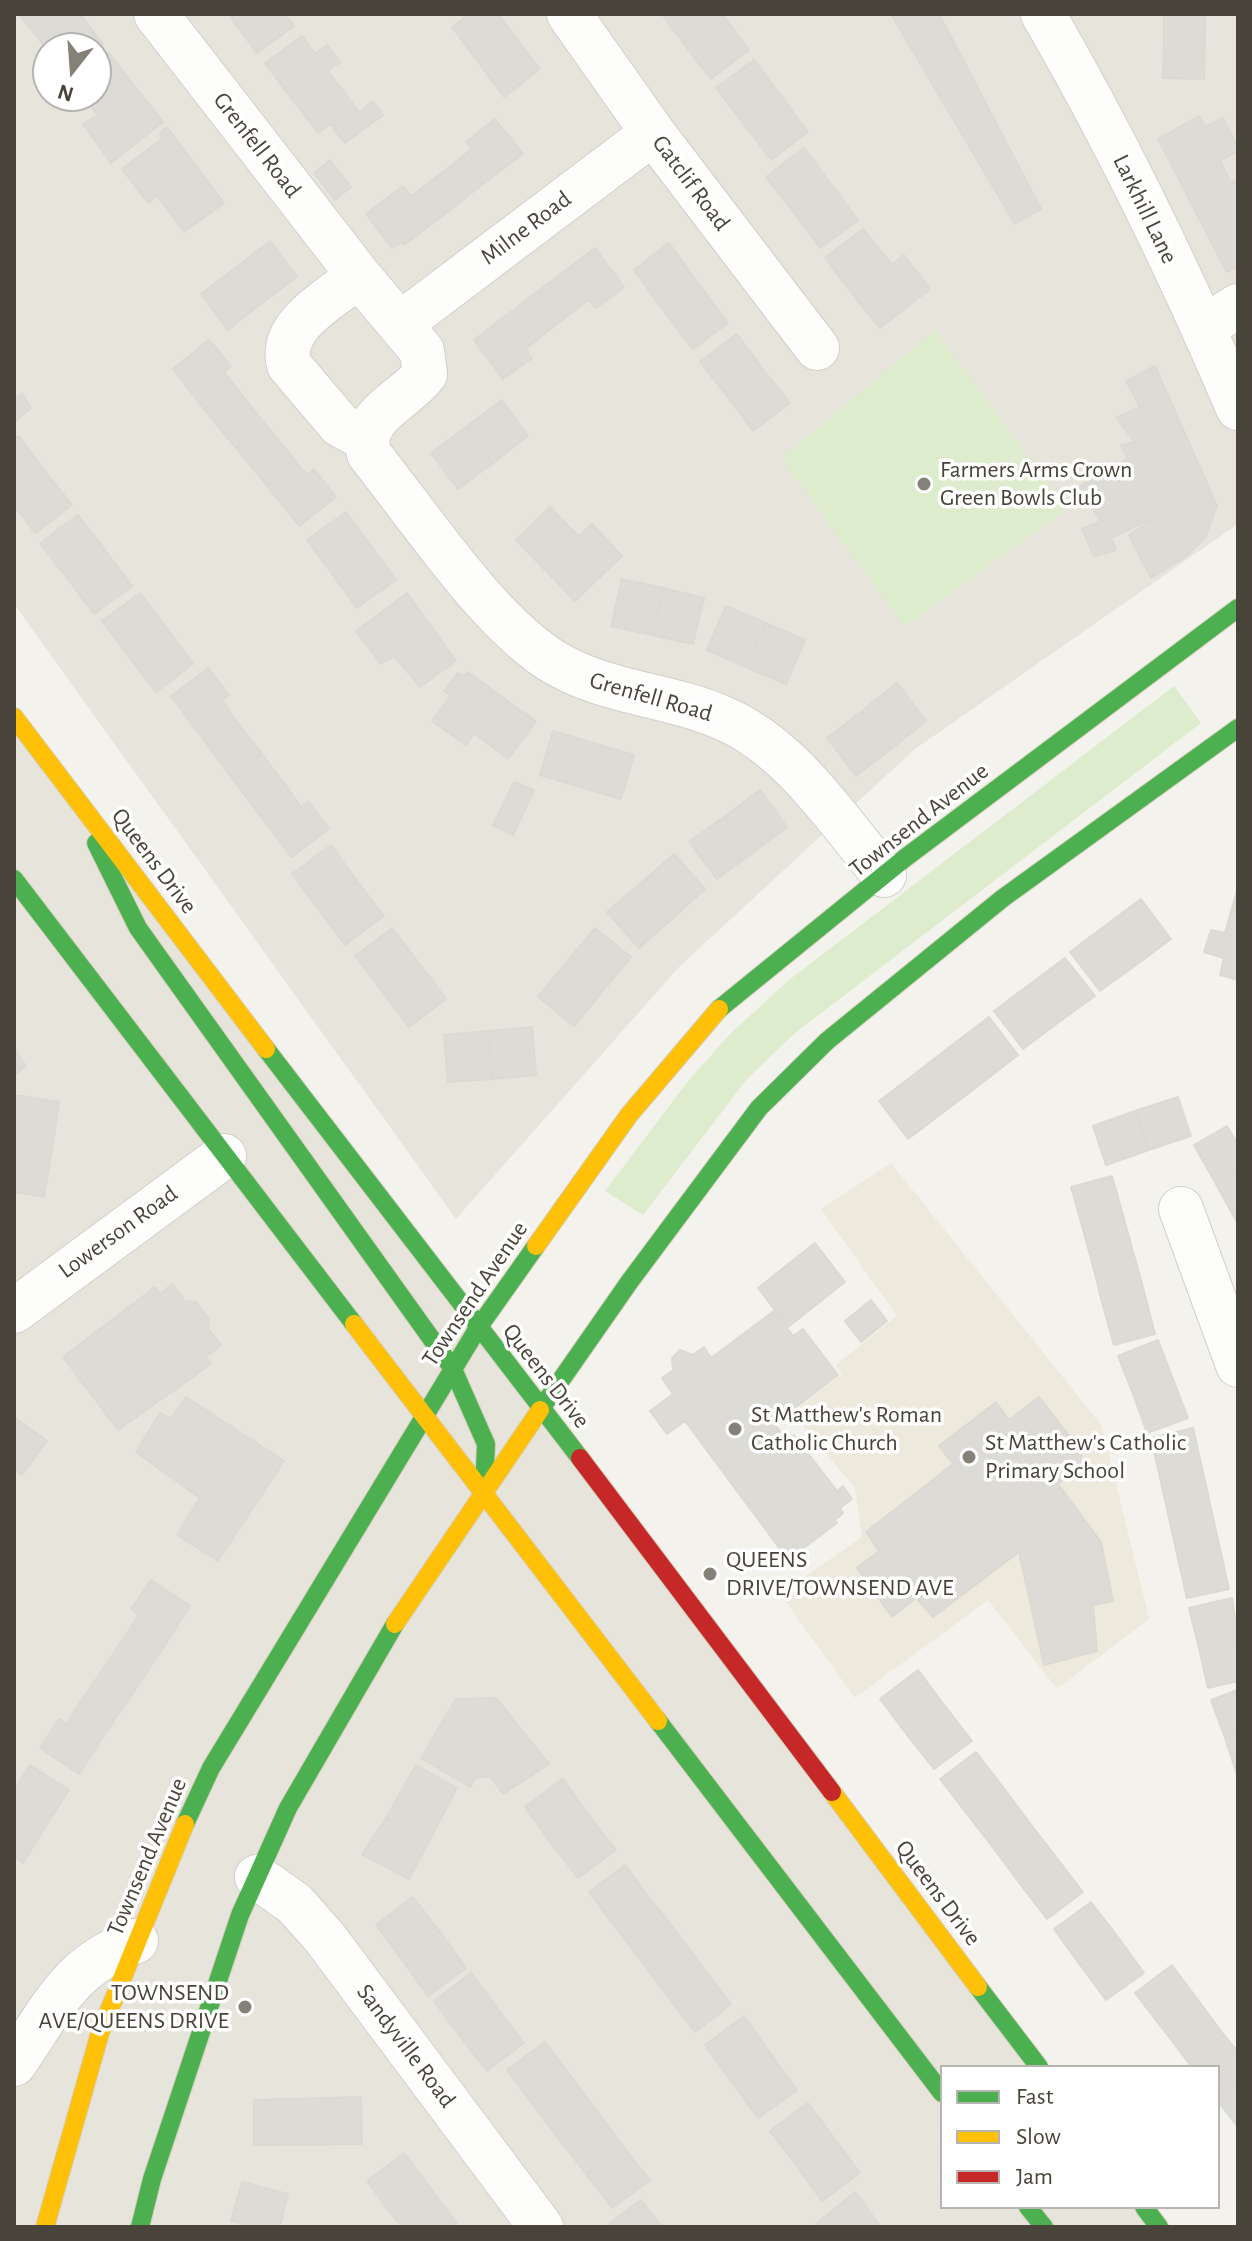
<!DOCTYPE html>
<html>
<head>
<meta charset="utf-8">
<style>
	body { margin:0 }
	#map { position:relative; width:1252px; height:2241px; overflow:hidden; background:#f3f2ed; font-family:"Alegreya Sans",sans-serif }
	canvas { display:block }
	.frame { position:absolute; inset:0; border:16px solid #494439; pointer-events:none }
	.legend { position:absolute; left:940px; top:2065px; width:280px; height:144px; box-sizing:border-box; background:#fff; border:2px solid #b6b4b0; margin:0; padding:10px 14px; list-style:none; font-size:24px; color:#494439 }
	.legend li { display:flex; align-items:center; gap:16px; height:40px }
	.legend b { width:40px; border:2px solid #b6b4b0 }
	.north { position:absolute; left:32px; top:32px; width:80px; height:80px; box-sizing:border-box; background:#fff; border:2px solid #b6b4b0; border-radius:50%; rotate:197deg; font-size:22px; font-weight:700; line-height:32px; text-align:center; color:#494439 }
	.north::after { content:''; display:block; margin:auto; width:28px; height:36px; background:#848178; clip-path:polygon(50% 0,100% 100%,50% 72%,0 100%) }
</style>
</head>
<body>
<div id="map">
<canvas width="1252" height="2241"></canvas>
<div class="frame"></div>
<ul class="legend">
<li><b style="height:10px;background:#4caf50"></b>Fast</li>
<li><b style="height:10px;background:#ffc107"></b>Slow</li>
<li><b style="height:10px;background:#c62828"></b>Jam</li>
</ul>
<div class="north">N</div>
</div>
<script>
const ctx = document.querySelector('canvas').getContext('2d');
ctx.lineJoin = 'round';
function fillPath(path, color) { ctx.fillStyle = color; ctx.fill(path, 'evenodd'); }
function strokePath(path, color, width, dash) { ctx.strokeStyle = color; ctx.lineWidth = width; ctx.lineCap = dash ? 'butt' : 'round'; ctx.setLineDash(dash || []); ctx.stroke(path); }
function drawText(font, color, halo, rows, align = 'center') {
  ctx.font = font + ' "Alegreya Sans",sans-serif'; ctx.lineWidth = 7; ctx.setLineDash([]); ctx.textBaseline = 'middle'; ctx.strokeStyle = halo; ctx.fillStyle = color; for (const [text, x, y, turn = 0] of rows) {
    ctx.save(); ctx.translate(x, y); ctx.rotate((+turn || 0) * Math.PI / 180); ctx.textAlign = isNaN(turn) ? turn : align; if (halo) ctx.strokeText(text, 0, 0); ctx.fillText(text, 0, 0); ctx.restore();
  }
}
const residential = new Path2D(`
	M14,14h1224v510l-323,225 -236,218 -223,252 -442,-615zM48,48h48v48h-48z
	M14,730l1025,1337h-97v140h202l15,20h-1145z`);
const education = new Path2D(`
	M891,1163l211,263 47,193 -92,70 -69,-89 -133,98 -75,-104 82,-57 -7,-49 -63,-75 50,-39 -6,-9 61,-49 -76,-107z`);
const green = new Path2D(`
	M935,330l132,179 -162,118 -124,-168z
	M1174,686l27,37 -406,310 -48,46 -104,136 -38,-24 83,-110 42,-47 59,-54z`);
const building = new Path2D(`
	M19,14h51l-32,24z
	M70,14h10l23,30 -7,5 -48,-1v4l-10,-14z
	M237,14h48l9,12 -37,27 -26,-35z
	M469,14h29l16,21 -36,27 -26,-35z
	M662,14h60l1,1 -39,29z
	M891,14h48l102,195 -26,15z
	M1164,14h41v21l-41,-1z
	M723,15l26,35 -38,29 -27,-35z
	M1164,34l41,1 -1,44 -41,-1z
	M514,35l26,34 -36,28 -26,-35z
	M302,36l13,18 12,-9 13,17 -49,36 -26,-35z
	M109,53l54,69 -52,41 -28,-39 15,-8 -14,-20h12v-32z
	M754,60l27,36 -37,28 -28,-36z
	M328,71l31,41 14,-11 10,14 -38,28 -15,-19 -12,9 -27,-35z
	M781,96l27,36 -37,28 -27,-36z
	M1199,116l6,11 18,-9 15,29v4l-18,10 11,22 7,-5v88l-11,6 -69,-133z
	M495,119l28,35 -40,30 -21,-27 10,-8 -6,-7z
	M167,127l30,40 -49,36 -26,-34 41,-31 -3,-5z
	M804,148l27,36 -38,28 -27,-35z
	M462,157l21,27 -39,31 -21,-28z
	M330,160l21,27 -16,13 -21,-27z
	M197,167l27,36 -40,29 -27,-36z
	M831,184l27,36 -38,28 -27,-36z
	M403,186l8,10 12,-9 21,28 -40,30 -3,-3 -9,6 -26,-34z
	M863,229l29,36 -39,30 -28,-37z
	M270,241l27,36 -35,26 -27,-35z
	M669,243l33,45 -36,26 -32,-44z
	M595,248l29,39 -28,21 -8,-8 -63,49 7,9 -29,21 -29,-39z
	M904,255l26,34 -50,39 -27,-33z
	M235,268l27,35 -34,27 -27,-36z
	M702,288l26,35 -35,26 -27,-35z
	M737,334l26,35 -36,27 -27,-34z
	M209,340l22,26 -7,6 10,13 -30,24 -31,-40z
	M1155,366l62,140 -12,32 -20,19 -34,21 -22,-43 30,-20 -48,23 5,12 -22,6 -12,-27 19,-8 -22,-34 49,-29 -7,-13 14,-3 -19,-24 24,-11 -14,-26z
	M763,369l27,34 -37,28 -26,-35z
	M234,385l31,39 -29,24 -32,-39z
	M22,393l9,15 -17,14v-23z
	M502,400l26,36 -35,27 -27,-36z
	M265,424l32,39 -29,24 -32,-39z
	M466,427l27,36 -35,26 -27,-36z
	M19,436l26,35 -31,23v-55z
	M297,463l10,12 7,-6 22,28 -37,29 -31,-39z
	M45,471l27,34 -37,28 -21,-28v-11z
	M550,507l29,30 -34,33 -29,-30z
	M346,512l25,34 -39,28 -25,-34z
	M78,515l27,35 -38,28 -27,-35z
	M592,524l30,32 -47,45 -30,-31z
	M371,546l25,34 -39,28 -25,-34z
	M105,550l27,36 -38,28 -27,-36z
	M622,579l41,9 -11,47 -41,-9z
	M663,588l41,10 -11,46 -41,-9z
	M140,593l27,35 -38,29 -27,-36z
	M407,593l49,68 -36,26 -26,-31 -13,8 -25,-33z
	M726,606l40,17 -20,44 -39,-17z
	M766,623l39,17 -19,44 -40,-17z
	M167,628l26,36 -37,28 -27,-35z
	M208,668l21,27 -7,5 9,14 -30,22 -30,-40z
	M468,672l34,25 -36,48 -34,-24 19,-25 -7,-5 14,-18 6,3z
	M897,683l29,38 -35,28 -29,-38z
	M502,697l34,24 -28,38 -33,-25z
	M862,711l29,38 -35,27 -29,-38z
	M231,714l31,40 -31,23 -30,-41z
	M553,731l40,12 -13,44 -40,-12z
	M593,743l41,12 -13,44 -41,-12z
	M262,754l30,40 -31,23 -30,-40z
	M514,782l20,8 -21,45 -20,-10z
	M760,790l27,37 -35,26 -27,-37z
	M292,794l9,13 7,-6 21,28 -37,28 -31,-40z
	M725,816l27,37 -35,26 -28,-37z
	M331,845l26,36 -38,29 -27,-36z
	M674,854l31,35 -33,30 -31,-36z
	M357,881l27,35 -39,29 -26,-35z
	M641,883l31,36 -33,29 -32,-36z
	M1238,887v93l-18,-5 4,-17 -20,-6 7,-22 14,3z
	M1141,899l30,40 -35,26 -30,-40z
	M1106,925l30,40 -36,26 -30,-39z
	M392,928l27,35 -37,28 -27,-35z
	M595,928l36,29 -29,35 -35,-30z
	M1065,958l30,38 -36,26 -29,-38z
	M567,962l35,30 -28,34 -36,-29z
	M419,963l27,36 -37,28 -27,-36z
	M1030,984l29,38 -36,27 -29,-38z
	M989,1017l29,38 -36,28 -30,-38z
	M532,1027l4,48 -44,4 -4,-48z
	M488,1031l4,48 -44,3 -4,-47z
	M952,1045l30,38 -37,28 -29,-38z
	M14,1049l12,17 -12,9z
	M916,1073l29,38 -37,28 -29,-38z
	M14,1095l45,7 -7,47 -38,-6z
	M1178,1097l13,39 -42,14 -14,-39z
	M1135,1111l14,39 -43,15 -13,-39z
	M1227,1126l11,19v27l-22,12 -22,-39z
	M14,1143l38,6 -8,48 -30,-5z
	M1238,1172v52l-22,-40z
	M1112,1176l11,39 -41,11 -11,-39z
	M1123,1215l11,40 -41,11 -11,-40z
	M815,1243l30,39 -57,45 -30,-39z
	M1134,1255l11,40 -42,11 -10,-40z
	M172,1284l13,17 11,1 13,17 -1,10 13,16 -16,12 6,7 -93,66 -55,-73 92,-70 5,7z
	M1145,1295l10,39 -41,11 -11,-39z
	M871,1300l16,21 -26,21 -16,-21z
	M774,1311l19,25 10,-7 35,46 -64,49 13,16 7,-5 43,56 6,-5 9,13 -12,9 3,5 -8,7 2,3 -40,30 -3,-3 -8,7 -101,-136 -18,13 -17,-23 23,-17 -11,-16 11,-8 -1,-12 8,-8 13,5 11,-8 7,11z
	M1158,1340l15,39 -40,15 -15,-38z
	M1173,1379l15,39 -41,15 -14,-39z
	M186,1397l98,64 -66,100 -41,-26 23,-37 -64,-46 24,-39 11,6z
	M1039,1397l42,54 1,13 -24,20 43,58 12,59 -20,4 4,46 -53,14 -25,-113 -86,65 -17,-19 -24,19 -35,-49 22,-17 -13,-19 87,-68 -14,-18 57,-44 13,18z
	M14,1417l33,24 -25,34 -8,-6z
	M1193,1428l9,40 -42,10 -9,-40z
	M1202,1468l9,40 -42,10 -9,-40z
	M1211,1508l9,41 -42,10 -9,-41z
	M1220,1549l9,40 -42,9 -9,-39z
	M151,1580l39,26 -27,42 -32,-21 8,-13 -8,-5z
	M1232,1598l6,41 -39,9 -10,-40z
	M131,1627l32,21 -28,42 -32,-21z
	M1238,1639v42l-30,7 -9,-40z
	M103,1669l32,21 -28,41 -32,-21z
	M918,1670l27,36 -38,29 -27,-36z
	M1238,1690v44l-13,4 -14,-38z
	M496,1698l53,66 -46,30 -13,-18 -15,2 -5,9 -49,-29 35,-59z
	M945,1706l27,35 -38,28 -27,-34z
	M75,1710l32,21 -28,43 -39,-26 19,-29 8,5z
	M1238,1734v44l-13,-40z
	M976,1752l27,35 -36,27 -27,-35z
	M30,1765l39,25 -23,36 -32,-20v-15z
	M416,1765l41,23 -28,53 -43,-23z
	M563,1779l26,36 -38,28 -26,-36z
	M1003,1787l26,35 -35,27 -27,-35z
	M14,1806l32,20 -23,37 -9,-6z
	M589,1815l27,35 -38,28 -27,-35z
	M386,1818l43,23 -20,38 -47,-25z
	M1029,1822l27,35 -36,27 -26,-35z
	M1056,1857l27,35 -36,27 -27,-35z
	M625,1865l26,35 -36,27 -26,-35z
	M413,1897l27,35 -38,28 -26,-35z
	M651,1900l27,34 -36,28 -27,-35z
	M1091,1902l27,35 -38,28 -26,-36z
	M440,1932l26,36 -38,28 -26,-36z
	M678,1934l27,36 -37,27 -26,-35z
	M1118,1937l26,36 -38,27 -26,-35z
	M1172,1965l26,35 -36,28 -27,-35z
	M705,1970l26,34 -36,28 -27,-35z
	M471,1973l26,35 -37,28 -26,-35z
	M1198,2000l26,35 -36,27 -26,-34z
	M497,2008l27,35 -37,28 -27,-35z
	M744,2016l26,37 -39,28 -26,-36z
	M1224,2035l14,17v27l-20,15v-27h-26l-4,-5z
	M545,2042l26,34 -38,29 -26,-35z
	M770,2053l27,37 -39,28 -27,-37z
	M571,2076l26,35 -38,28 -26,-34z
	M1238,2079v48l-20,-26v-7z
	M361,2097l1,47 -108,1v-45z
	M808,2103l26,35 -38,27 -26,-34z
	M597,2111l26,35 -37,28 -27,-35z
	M834,2138l26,35 -38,28 -26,-36z
	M623,2146l27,34 -38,28 -26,-34z
	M404,2153l27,36 -38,27 -26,-35z
	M242,2182l46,12 -8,33h-24l-25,-6z
	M431,2189l26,35 -55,3 -9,-11z
	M855,2192l26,35h-63l-2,-3z
	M641,2200l21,27h-57z`);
const street = new Path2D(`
	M156,14l203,262 63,75 3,23c-20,27 -67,41 -56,80 50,62 115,162 180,205 54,35 118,34 176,60 68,30 113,102 159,156
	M569,14l84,119 164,215
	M1043,14c73,126 138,260 195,394
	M359,276c-27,22 -81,49 -70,89l51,60 26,14
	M400,324l253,-191
	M1204,327l34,-21
	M1181,1209l57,156
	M14,1311l210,-155
	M257,1877l38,27 30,34 216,289
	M14,2064c39,-56 54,-98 122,-123`);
const fast = new Path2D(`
	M96,843l42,85 315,441 33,75 -2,46
	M14,879l340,445
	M719,1009l186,-151 333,-250
	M266,1049l314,409
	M540,1410l90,-129 129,-173 68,-67 176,-143 235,-170
	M658,1721l284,372
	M185,1824l26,-56 267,-440 58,-82
	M978,1987l61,80
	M1028,2207l16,20
	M1144,2207l15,20
	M140,2227l12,-48 88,-264 48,-107 107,-184`);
const slow = new Path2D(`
	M14,717l252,332
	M536,1246l93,-131 90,-106
	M354,1324l304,397
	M395,1624l145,-214
	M832,1792l146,195
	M45,2227l55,-194 85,-209`);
const jam = new Path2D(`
	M580,1458l252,334`);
const markers = [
	[924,484,8,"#848178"],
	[735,1429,8,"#848178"],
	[969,1457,8,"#848178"],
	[710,1574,8,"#848178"],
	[245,2007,8,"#848178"]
];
const streetNames = [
	["Grenfell Road",257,145,52],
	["Gatclif Road",691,183,53],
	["Larkhill Lane",1145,209,64],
	["Milne Road",526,228,-37],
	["Grenfell Road",651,697,16],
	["Townsend Avenue",919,820,-38],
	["Queens Drive",154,861,53],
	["Lowerson Road",118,1232,-36],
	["Townsend Avenue",475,1294,-56],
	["Queens Drive",546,1376,52],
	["Townsend Avenue",147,1857,-67],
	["Queens Drive",938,1893,53],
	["Sandyville Road",406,2046,53]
];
const poiNames = [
	["Farmers Arms Crown",940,470],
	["Green Bowls Club",940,498],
	["St Matthew's Roman",751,1415],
	["Catholic Church",751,1443],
	["St Matthew's Catholic",985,1443],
	["Primary School",985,1471],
	["QUEENS",726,1560],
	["DRIVE/TOWNSEND AVE",726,1588],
	["TOWNSEND",229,1993,"right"],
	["AVE/QUEENS DRIVE",229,2021,"right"]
];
fillPath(residential, '#e7e4db');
fillPath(education, '#edeadd');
fillPath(green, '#deecce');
fillPath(building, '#dddbd5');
strokePath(building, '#dbd9d3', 2);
strokePath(street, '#d1d0cb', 46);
strokePath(fast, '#d5cfbb', 20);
strokePath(slow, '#d5cfbb', 20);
strokePath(jam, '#d5cfbb', 20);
strokePath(street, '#fdfdfc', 44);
strokePath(fast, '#4caf50', 18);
strokePath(slow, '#ffc107', 18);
strokePath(jam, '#c62828', 18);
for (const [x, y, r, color] of markers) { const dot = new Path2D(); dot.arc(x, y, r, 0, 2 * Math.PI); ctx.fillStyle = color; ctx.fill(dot); strokePath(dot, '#fff', 3); }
drawText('24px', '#494439', '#fff', streetNames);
drawText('24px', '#494439', '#fff', poiNames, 'left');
</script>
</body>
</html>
